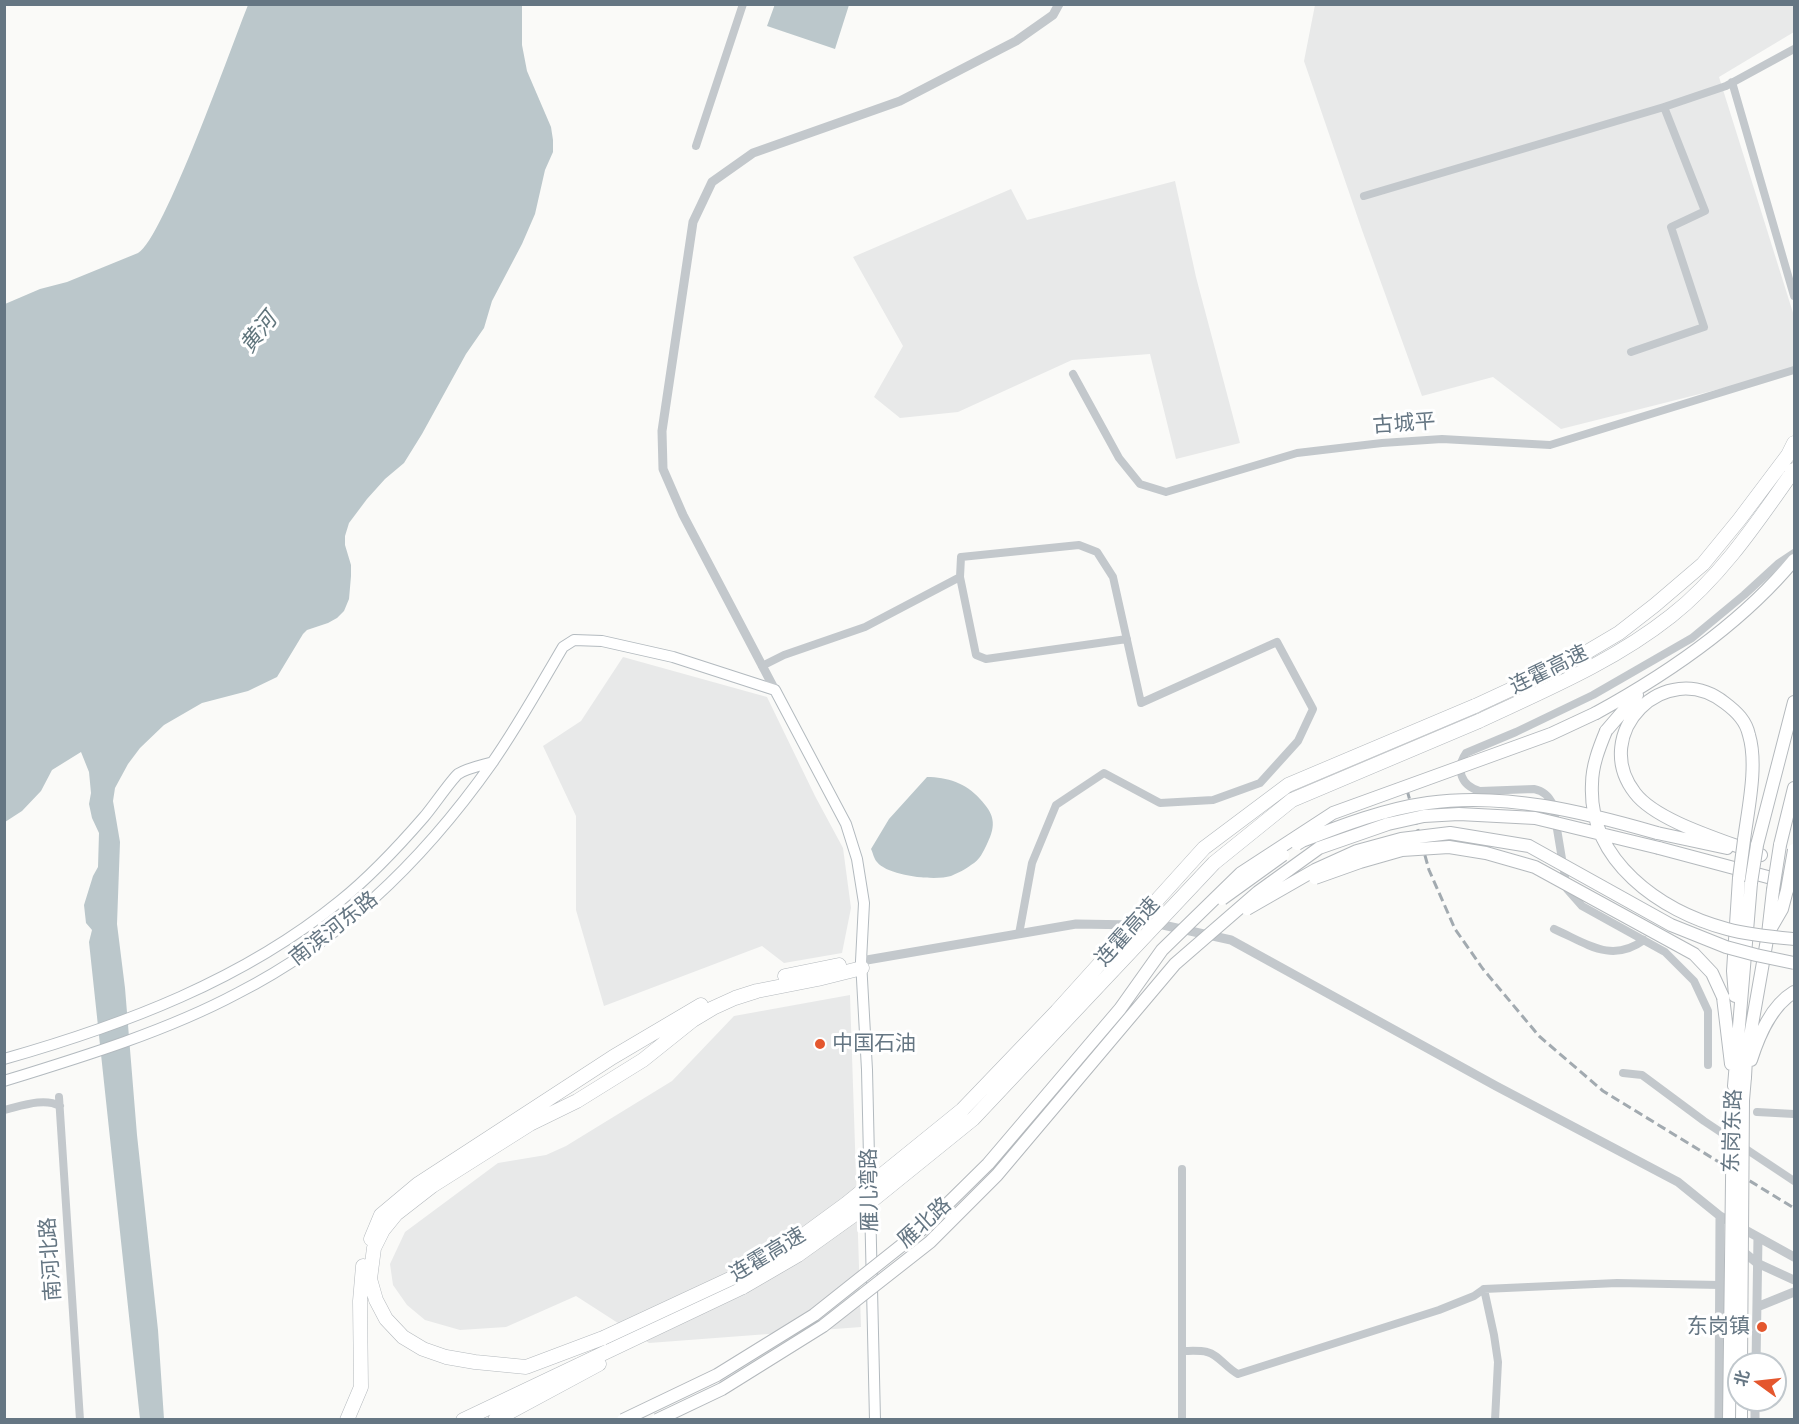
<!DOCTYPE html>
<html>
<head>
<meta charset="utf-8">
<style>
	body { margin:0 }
	#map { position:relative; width:1799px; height:1424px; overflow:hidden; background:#fafaf8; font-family:"PT Sans","Noto Sans SC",sans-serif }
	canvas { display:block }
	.frame { position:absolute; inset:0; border:6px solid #657683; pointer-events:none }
	.north { position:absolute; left:1727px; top:1352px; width:60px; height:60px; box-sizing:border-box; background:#fff; border:2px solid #c1c8cd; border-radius:50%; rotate:285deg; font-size:16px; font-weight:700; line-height:24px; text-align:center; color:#657683 }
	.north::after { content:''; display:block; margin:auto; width:21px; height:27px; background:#e4572e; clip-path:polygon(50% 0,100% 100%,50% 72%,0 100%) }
</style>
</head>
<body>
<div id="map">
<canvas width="1799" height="1424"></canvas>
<div class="frame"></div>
<div class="north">北</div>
</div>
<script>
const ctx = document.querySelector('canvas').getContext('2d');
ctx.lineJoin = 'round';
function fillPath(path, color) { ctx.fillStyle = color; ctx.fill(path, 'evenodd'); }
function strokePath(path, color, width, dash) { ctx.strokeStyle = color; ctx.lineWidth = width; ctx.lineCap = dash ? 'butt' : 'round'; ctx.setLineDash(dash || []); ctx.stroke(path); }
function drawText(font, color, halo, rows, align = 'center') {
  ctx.font = font + ' "PT Sans","Noto Sans SC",sans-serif'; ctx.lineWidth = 6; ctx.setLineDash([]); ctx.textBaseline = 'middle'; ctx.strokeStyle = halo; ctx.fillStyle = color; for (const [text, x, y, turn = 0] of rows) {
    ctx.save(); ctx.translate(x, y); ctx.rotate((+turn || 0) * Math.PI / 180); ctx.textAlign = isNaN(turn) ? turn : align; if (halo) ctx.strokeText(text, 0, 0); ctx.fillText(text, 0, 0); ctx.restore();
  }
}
const built = new Path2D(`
	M1315,5h479v27l-75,45 75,239v52l-7,4 -226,57 -68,-52 -71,19 -60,-166 -58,-169z
	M1175,181l21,96 44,166 -64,16 -26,-105 -78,6 -114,52 -58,6 -26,-21 29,-51 -50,-89 158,-68 16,31z
	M623,657l144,40 48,99 28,52 8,60 -9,45 -58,10 -22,-17 -158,60 -28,-96v-94l-33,-70 38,-25z
	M850,995l11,332 -212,16 -73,-47 -70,31 -46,3 -35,-10 -18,-15 -14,-20 -3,-21 15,-32 93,-69 48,-8 20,-9 106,-65 62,-65z`);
const water = new Path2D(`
	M775,4h74v1l-14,44 -68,-23z
	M248,5h274v40l5,26 24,56 2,13v12l-8,18 -10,44 -13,30 -30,57 -8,27 -18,26 -44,80 -18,29 -19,16 -18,20 -18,24 -4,13v9l6,20v11l-2,23 -5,12 -7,7 -9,5 -21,7 -4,4 -26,43 -29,14 -46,12 -38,22 -24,23 -12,16 -13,24 -2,13 7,41 -3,82 8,64 12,147 21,195 6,89h-24l-51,-477 3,-12 -6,-7 -2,-18 9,-29 5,-9 1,-34 -7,-15 -3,-14 2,-11 -2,-21 -8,-20 -29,18 -11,21 -19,20 -17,11v-518l35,-15 27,-7 71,-29c25,-13 95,-211 110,-248z
	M927,777c20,0 39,6 53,22 14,15 17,25 7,45 -4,8 -7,16 -16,21 -5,4 -13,8 -20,11 -17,5 -63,0 -74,-14 -3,-3 -4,-9 -6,-13l18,-30z`);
const minor = new Path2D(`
	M1732,82l62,214
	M696,146l47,-142
	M1364,196l300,-89 62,-21 68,-37
	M1631,352l73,-25 -33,-100 34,-16 -41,-104
	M1073,374l46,84 21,26 26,8 131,-39 85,-10 60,-4 108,6 244,-75
	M960,577l16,78 10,4 141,-20
	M762,666l22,-11 81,-28 95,-50 1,-20 118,-12 18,7 16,25 28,126 136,-61 36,67 -15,32 -38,42 -47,17 -53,3 -56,-30 -48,32 -24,58 -13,71
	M1554,929c32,14 57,35 90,11
	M1708,1065v-54l-14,-30 -29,-29 -83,-46 -15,-17 -14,-84c-4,-9 -9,-14 -19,-16l-54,2c-19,-5 -25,-22 -14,-38l50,-21 77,-37 99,-57 52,-43 35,-32 15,-10
	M1623,1073l19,2 62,46 90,60
	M59,1097l21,323
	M4,1110c17,-4 40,-13 56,-4
	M1757,1112l37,2
	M1182,1169v251
	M1484,1289l10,46 4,27 -3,58
	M1182,1351c8,0 17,-1 25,1 11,2 20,17 31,22l201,-64 35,-14 10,-7 133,-6 103,2`);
const tertiary = new Path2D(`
	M775,690l-92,-175 -20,-46 -1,-38 31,-209 19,-40 41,-29 147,-52 116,-60 37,-26 6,-11
	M1152,925h11l68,15 265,146 182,96 42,34 74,41
	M861,961l215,-37 62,1
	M1740,1249l17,14 37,17
	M1757,1307l37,-15
	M1756,1364l2,-127
	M1719,1420l1,-204
	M1755,1420v-20`);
const secondary = new Path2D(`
	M4,1059c120,-34 239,-79 336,-158 31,-25 58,-54 84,-84 8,-9 27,-37 34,-43 9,-6 25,-9 35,-12
	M4,1081c78,-24 163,-50 234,-88 104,-53 187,-135 254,-230 26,-37 48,-77 71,-116l11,-7 28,1 71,16 102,33 71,134 11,35 7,44 -3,58 6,109 8,350`);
const primary = new Path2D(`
	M1743,1100l2,-23
	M1741,1420v-20`);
const trunk = new Path2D(`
	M1596,713c73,-40 145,-89 198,-153
	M1606,731l31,-36
	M1657,833l70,15
	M1744,840c4,-31 14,-75 5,-105 -3,-14 -12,-23 -24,-32 -60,-47 -136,31 -90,90 22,29 91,48 126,62
	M1757,845l37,-143
	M1780,845l14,-57
	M1659,848l135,36
	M1771,928l11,-19 5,-19
	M1735,996l-2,-25 6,-93
	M1723,997l8,67
	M1751,1060c8,-25 20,-54 43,-68
	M1745,1077l1,-18 22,-125 5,-44
	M1734,1086l17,-203`);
const motorway = new Path2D(`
	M1475,706l95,-44 49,-29 36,-28 48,-41 36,-44 49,-65 6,-12
	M1479,721c66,-31 134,-59 192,-105 50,-39 87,-95 123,-146
	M785,976l54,-11
	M371,1239l10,-24 37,-31 195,-127 88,-52
	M603,1338l-77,29 -51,-5 -29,-5 -23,-8 -20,-12 -17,-18 -10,-19 -6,-21 4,-31 9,-18 13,-16 36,-28 98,-62 47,-23 66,-41 50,-40 20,-12 22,-10 22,-7 61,-12 44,-11
	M347,1420l14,-33 -1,-86 3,-35
	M463,1420l280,-133
	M495,1420l104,-56`);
const rail = new Path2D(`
	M1407,790l22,80 26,59 28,40 56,67 64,55 191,117`);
const primaryBridge = new Path2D(`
	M1741,1364l2,-264
	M1729,1420l4,-319`);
const trunkBridge = new Path2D(`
	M1606,731c-7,17 -14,35 -14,53 -4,77 68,127 135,145 22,6 45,8 67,10
	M1297,844l5,-3c41,-16 83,-32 126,-38 77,-11 156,9 229,30
	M1315,878l45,-16 42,-12 47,-3 37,6 49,14 159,87 18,19 11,24
	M1739,878l5,-38
	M1751,883l6,-38
	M1773,890l7,-45
	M1787,890l7,-40
	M1222,899l61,-44
	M1247,909l68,-39 42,-19 44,-12 49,-6 79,13 142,79 55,22 30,8 38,8
	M623,1420l94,-45 97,-60 107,-85 67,-66 132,-155 42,-59 79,-77 92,-60 218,-79 45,-21
	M657,1420l65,-31 101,-63 107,-84 67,-67 178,-211 83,-72 61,-44 69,-24 36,-8 35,-2 76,4 124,30`);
const motorwayBridge = new Path2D(`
	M743,1287l55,-32 60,-43 115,-93 241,-256 78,-63 187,-79
	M603,1338l131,-61 56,-32 56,-41 116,-94 95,-99 147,-163 84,-63 187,-79`);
const markers = [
	[820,1044,6,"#e4572e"],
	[1762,1327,6,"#e4572e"]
];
const streetNames = [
	["古城平",1404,424,-4],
	["连霍高速",1549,670,-26],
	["南滨河东路",334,929,-38],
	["连霍高速",1128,932,-48],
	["东岗东路",1733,1131,-88],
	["雁儿湾路",870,1190,-91],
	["雁北路",925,1223,-42],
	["连霍高速",768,1255,-31],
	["南河北路",51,1259,-94]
];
const poiNames = [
	["中国石油",832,1044],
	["东岗镇",1750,1327,"right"]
];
const waterNames = [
	["黄河",259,333,-52]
];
fillPath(built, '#e8e9e9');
fillPath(water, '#bbc7cb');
strokePath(secondary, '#b3babf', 12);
strokePath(primary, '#b5babe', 14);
strokePath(trunk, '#b4b9bd', 14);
strokePath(motorway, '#b4b9bd', 15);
strokePath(minor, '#c3c8cc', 8);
strokePath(tertiary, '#c3c8cc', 9);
strokePath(secondary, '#fff', 10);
strokePath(primary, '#fff', 12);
strokePath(trunk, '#fff', 12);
strokePath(motorway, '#fff', 14);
strokePath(rail, '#a2aab0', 3, [9, 4.5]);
strokePath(primaryBridge, '#b5babe', 14, []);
strokePath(trunkBridge, '#b4b9bd', 14, []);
strokePath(motorwayBridge, '#b4b9bd', 15, []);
strokePath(primaryBridge, '#fff', 12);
strokePath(trunkBridge, '#fff', 12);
strokePath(motorwayBridge, '#fff', 14);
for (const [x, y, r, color] of markers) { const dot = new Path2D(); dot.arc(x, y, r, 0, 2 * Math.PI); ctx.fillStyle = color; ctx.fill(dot); strokePath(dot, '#fff', 2); }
drawText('21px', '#657683', '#fff', streetNames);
drawText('21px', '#657683', '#fff', poiNames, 'left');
drawText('italic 22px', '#60757c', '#fff', waterNames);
</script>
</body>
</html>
